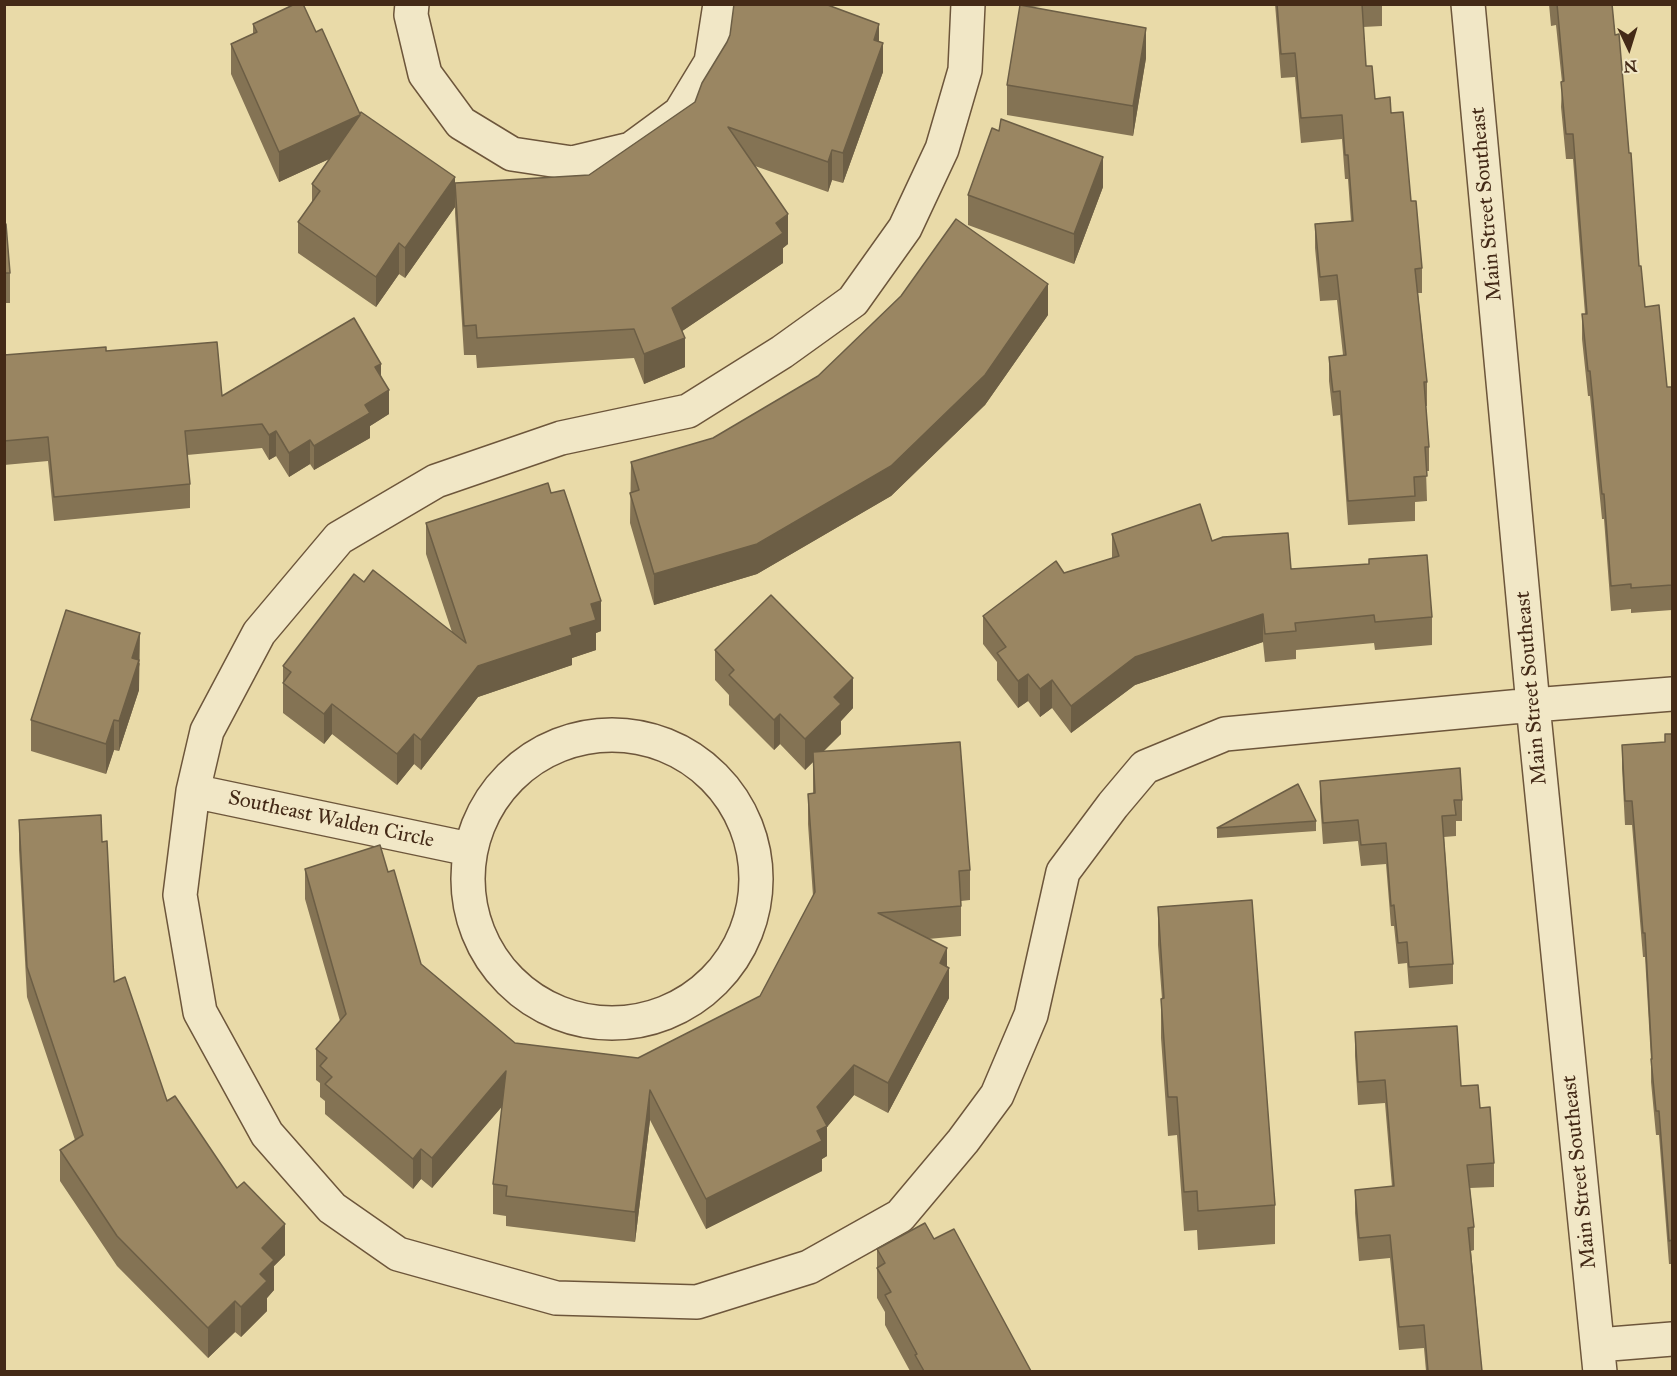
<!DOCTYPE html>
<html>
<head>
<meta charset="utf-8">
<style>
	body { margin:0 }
	#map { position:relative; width:1677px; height:1376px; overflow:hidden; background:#e9daa8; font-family:"IM FELL Great Primer",serif }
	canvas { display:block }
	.frame { position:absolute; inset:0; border:6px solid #442a17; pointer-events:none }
	.north { position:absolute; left:1599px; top:18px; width:60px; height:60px; -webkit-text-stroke:4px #f1e7c6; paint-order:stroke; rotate:176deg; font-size:16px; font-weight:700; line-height:24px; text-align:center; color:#442a17 }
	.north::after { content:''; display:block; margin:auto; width:21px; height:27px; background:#442a17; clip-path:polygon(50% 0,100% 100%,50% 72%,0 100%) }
</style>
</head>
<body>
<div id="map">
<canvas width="1677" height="1376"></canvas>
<div class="frame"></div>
<div class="north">N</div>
</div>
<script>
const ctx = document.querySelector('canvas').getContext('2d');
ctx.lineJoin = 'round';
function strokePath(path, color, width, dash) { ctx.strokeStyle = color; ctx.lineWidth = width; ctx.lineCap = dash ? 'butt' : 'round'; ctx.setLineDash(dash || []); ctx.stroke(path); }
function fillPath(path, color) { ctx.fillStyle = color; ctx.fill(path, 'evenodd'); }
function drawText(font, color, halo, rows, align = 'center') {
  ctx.font = font + ' "IM FELL Great Primer",serif'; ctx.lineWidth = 6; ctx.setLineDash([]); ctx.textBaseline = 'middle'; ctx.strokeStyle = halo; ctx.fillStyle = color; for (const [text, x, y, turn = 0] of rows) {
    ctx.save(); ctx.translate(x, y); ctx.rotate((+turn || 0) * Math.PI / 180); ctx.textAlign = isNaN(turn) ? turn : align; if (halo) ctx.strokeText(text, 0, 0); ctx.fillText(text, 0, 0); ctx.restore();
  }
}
const street = new Path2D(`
	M412,4l-1,11 14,59 36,49 51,31 60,9 59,-14 49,-36 31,-51 9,-58
	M968,4l-3,66 -23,79 -37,79 -52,73 -71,51 -94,59 -127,27 -125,43 -97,57 -80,95 -52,98 -14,60 -13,104 20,117 67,122 65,74 66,46 158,44 141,4 112,-35 91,-51 63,-75 34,-46 34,-80 32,-143 50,-67 32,-38 80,-33 308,-29 139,-11
	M1468,4l65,701 67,667
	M468 879a144 144 0 1 1 288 0a144 144 0 1 1-288 0Z
	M193,791l276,58
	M1598,1345l74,-6`);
const wall = new Path2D(`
	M1021,4h49l-41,3 117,51 -13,78 -126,-21v-30z
	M1275,4h107v22l-19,1 3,39 9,33 16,14 20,88 11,67v25h-4l9,89v24h-1l3,41v24h-3l1,30 -12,1v19l-67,4 -8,-110 -7,1 -4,-35v-24l14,-2 -6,-55 -17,1 -5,-53v-24l36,-3 -3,-42h-3l-3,-40 -41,4 -6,-66 -14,1z
	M1549,4h63l27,262 6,41 22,80h5v223l-41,3v-4l-20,2 -7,-92h-2l-12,-123h-2l-6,-57v-25h3l-12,-155h-7l-5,-52 1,-25 -6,-57 -5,1z
	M253,24l63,8 44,82 95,93 -50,71 -6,-4 -23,33 -78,-54v-31l14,-19v-19l17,-25 -50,23 -48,-108v-30l22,-10z
	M730,35l149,6 4,31 -40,111 -11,-3 -4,12 -73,-26 33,78 -5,4v15l-101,68 3,36 -41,17 -10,-26 -157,10 -1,-13h-12l-9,-142v-30l134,-8 106,-73 32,-60z
	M1103,187l-29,77 -106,-39v-30z
	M4,224l6,49v30h-6z
	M1048,315l-63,90 -94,91 -134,78 -103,31 -24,-82 1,-61 82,-24z
	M106,351l116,45 159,-21 8,39 -19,12v12l-56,32 -4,-6 -21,13 -13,-21 -7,4 -7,-12 -75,7 3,29v24l-136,13 -6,-60 -44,4v-110z
	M426,523l175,108 -5,2v17l-24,8v7l-94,32 -57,73 -7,-6 -17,21 -65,-51 -8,10 -41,-31v-47l81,-84 88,50 -26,-78z
	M1112,534l100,7 220,76v28l-57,5 -1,-7 -78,7v9l-31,3 -2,-20 -128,43 -64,48 -19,-25 -12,9 -12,-16 -10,7 -21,-28v-18l-14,-18v-28l81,-43 48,-15z
	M715,650l138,58 -12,13v13l-18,17 147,119v30l-9,1v35l-33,3 19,28 2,31 -61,115 -34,-18 -27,32v29l-5,3v12l-116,58 -56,-109 -15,122 -129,-16v-10l-13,-2v-30l9,-78 -70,82 -11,-9 -8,10 -88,-75v-13l-5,-4v-14l-4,-3v-31l24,-28 -35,-122v-30l83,3 33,92 94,79 123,15 122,-62 53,-100 -5,-72v-30l5,-1v-31l-8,8 -25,-26 -6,6 -45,-45v-10l-14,-15z
	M140,663l-1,4v23l-20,61 -5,-1 -8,24 -75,-23v-31z
	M1665,734h7v530h-3l-10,-129h-3l-5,-53v-22l-6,-103h-2l-11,-132h-7l-3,-57v-23l43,-3z
	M1320,781l142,19v21h-6v15l-12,1 9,127v20l-44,4 -2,-25 -9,1 -4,-38h-3l-5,-62 -25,2 -3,-25 -35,3 -3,-42z
	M19,820l83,22 12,140 53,119 70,87 48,67 -11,11v24l-7,8v13l-26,26 -6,-5 -27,26 -91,-92 -57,-85v-31l15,-10 -48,-143 -8,-147z
	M1316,821v10l-99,7v-10z
	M1158,907l117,298v39l-77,6 -1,-20 -13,1 -7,-96 -9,1 -7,-98v-39h1l-4,-54z
	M1355,1032l106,54 19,22 14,55v24l-24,1 4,39v23l-3,1 11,120h-56l-2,-23 -25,2 -9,-92 -31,3 -4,-48v-23l37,-3 -7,-84 -27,2 -3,-49z
	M934,1239l97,132h-121l-25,-46v-13l-8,-14v-49z`);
const shadedWall = new Path2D(`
	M879,24v29l4,-10v29l-40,111v-30l31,-113z
	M1146,28v30l-13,78v-30z
	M360,115v30l-81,37v-30z
	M832,150v30l-4,12v-30z
	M1103,157v30l-29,77v-30z
	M455,177v30l-50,71v-30z
	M788,214v30l-5,4v15l-111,75v-30l104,-85z
	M399,243v31l-23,33v-30z
	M1048,284v31l-63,90 -94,91 -134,78 -103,31v-31z
	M685,338v29l-41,17v-30z
	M381,364v24l-6,-21z
	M389,390v24l-19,12v12l-56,32v-24l51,-41z
	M276,431v25l-7,4v-25z
	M310,440v24l-21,13v-24z
	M601,601v30l-5,2v17l-24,8v7l-94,32 -57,73v-30l57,-74 92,-38 21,-24z
	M1263,614v28l-128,43 -64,48v-27l64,-49z
	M140,633l-1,57 -20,61v-30l13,-63z
	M1028,674v27l-10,7v-27z
	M853,678v30l-12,13v13l-28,28v-10v10l-8,8v-31l29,-42z
	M1052,680v28l-12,9v-28z
	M332,704v30l-8,10v-30z
	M780,714v30l-6,6v-30z
	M114,720v30l-8,24v-30z
	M414,734v30l-17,21v-31z
	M947,948v22l2,-2v30l-61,115v-30l52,-120z
	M854,1065v30l-27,32v29l-5,3v12l-116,58v-30l111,-92z
	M506,1071v31l-74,86v-30z
	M650,1090v30l-15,122v-30z
	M421,1149v30l-8,10v-30z
	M285,1224v31l-11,11v24l-7,8v13l-26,26v-30l19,-33 2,-26z
	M235,1301v31l-27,26v-30z`);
const building = new Path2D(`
	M295,4h8l13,28 6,-3 38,85 1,-2 94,65 -50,71 -6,-5 -23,34 -78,-55 22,-31 -8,-7 48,-69 -81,37 -48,-108 26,-12 -4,-8z
	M734,4h91l54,20 -5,16 9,3 -40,110 -11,-3 -4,12 -100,-35 60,87 -12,9 7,10 -111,75 13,30 -41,16 -10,-25 -157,9 -1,-13 -12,1 -9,-143 134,-8 106,-73 7,-19 25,-41 3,-7z
	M1277,4h85l4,62h6l3,33 15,-2 1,16 12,-1 8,89h5l6,67 -7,1 12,113h-3l5,65h-4l2,29 -13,1 1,19 -67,5 -8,-110 -7,1 -4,-35 17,-2 -9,-80 -17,2 -5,-53 38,-3 -5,-66h-3l-3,-40 -41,3 -6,-65 -14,1z
	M1557,4h55l3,31 4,-1 10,119h2l8,113h2l4,41 14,-2 8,82h5v198l-41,3v-4l-20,2 -7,-92h-2l-12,-123h-2l-6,-57h5l-14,-180h-7l-5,-52 3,-1z
	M1020,5l126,23 -13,78 -126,-21z
	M1001,119l102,38 -29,77 -106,-39 24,-67 7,3z
	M956,219l92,65 -63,91 -94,91 -134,78 -103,30 -24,-81 9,-3 -8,-28 82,-24 105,-62 83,-80z
	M4,224h2l4,49h-6z
	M354,318l27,46 -6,3 14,23 -24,15 5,8 -56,33 -4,-6 -21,13 -13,-22 -7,4 -7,-11 -77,7 5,53 -136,13 -6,-60 -44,4v-86l102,-8v4l111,-9 5,54z
	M548,483l3,10 13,-3 37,111 -10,3 5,16 -26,8 2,7 -94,31 -57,74 -7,-6 -17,20 -65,-50 -8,10 -41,-31 8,-11 -8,-6 71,-92 10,8 9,-12 93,73 -40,-120z
	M1200,504l12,37 11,-4 65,-4 3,36 78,-5v-5l58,-4 5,62 -57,5 -1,-7 -79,8 1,8 -31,3 -2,-20 -128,43 -64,49 -19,-26 -12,9 -12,-15 -10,7 -21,-28 9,-6 -23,-31 73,-55 8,12 55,-17 -7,-22z
	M771,595l82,83 -19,19 7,7 -36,35 -25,-25 -6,6 -45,-45 5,-5 -19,-20z
	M66,610l74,23 -8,25 7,2 -20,61 -5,-1 -8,24 -75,-24z
	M1665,734h7v506l-3,1 -10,-130h-3l-5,-52h1l-7,-126h-2l-11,-132h-7l-3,-56 43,-3z
	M960,742l10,128 -11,1 2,35 -83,7 69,35 -7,15 9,5 -61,115 -34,-18 -37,42 10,19 -10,5 5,10 -116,58 -56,-109 -15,122 -129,-16 1,-10 -14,-2 13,-113 -74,87 -11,-9 -8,10 -88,-75 7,-7 -12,-11 7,-8 -11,-9 30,-35 -41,-145 75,-24 8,27 6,-2 27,94 94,79 123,15 122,-62 55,-104 -7,-98 7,-1 -2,-41z
	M1460,768l2,32h-8l2,15 -14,1 11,148 -44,3 -2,-25 -9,1 -4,-38 -3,1 -5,-63 -25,2 -3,-25 -35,3 -3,-42z
	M1298,784l18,37 -99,7z
	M101,815l1,27 5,-1 7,141 11,-5 42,124 8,-5 62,92 7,-6 41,42 -23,24 12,12 -14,14 7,7 -26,26 -6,-6 -27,27 -91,-92 -57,-86 23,-15 -56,-168 -8,-147z
	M1252,900l23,305 -77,6 -1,-20 -13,1 -7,-95h-9l-7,-98 3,-1 -6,-91z
	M1457,1026l4,60 17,-1 2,23 10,-1 4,56 -27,2 7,62 -6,1 14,143h-54l-4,-46 -25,2 -9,-92 -31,3 -4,-48 39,-4 -9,-106 -27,2 -3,-50z
	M925,1223l9,16 20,-10 77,142h-107l-9,-16 2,-1 -32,-59 6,-3 -14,-24 8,-5 -8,-14z`);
const streetNames = [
	["Main Street Southeast",1487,204,-95],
	["Main Street Southeast",1532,688,-95],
	["Southeast Walden Circle",331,820,12],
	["Main Street Southeast",1580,1172,-96]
];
strokePath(street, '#6d563b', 36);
strokePath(street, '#f1e7c6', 33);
fillPath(wall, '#847354');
fillPath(shadedWall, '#6c5e45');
fillPath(building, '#9a8662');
strokePath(building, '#6c5e45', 1.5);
drawText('21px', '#442a17', '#f1e7c6', streetNames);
</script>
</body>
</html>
